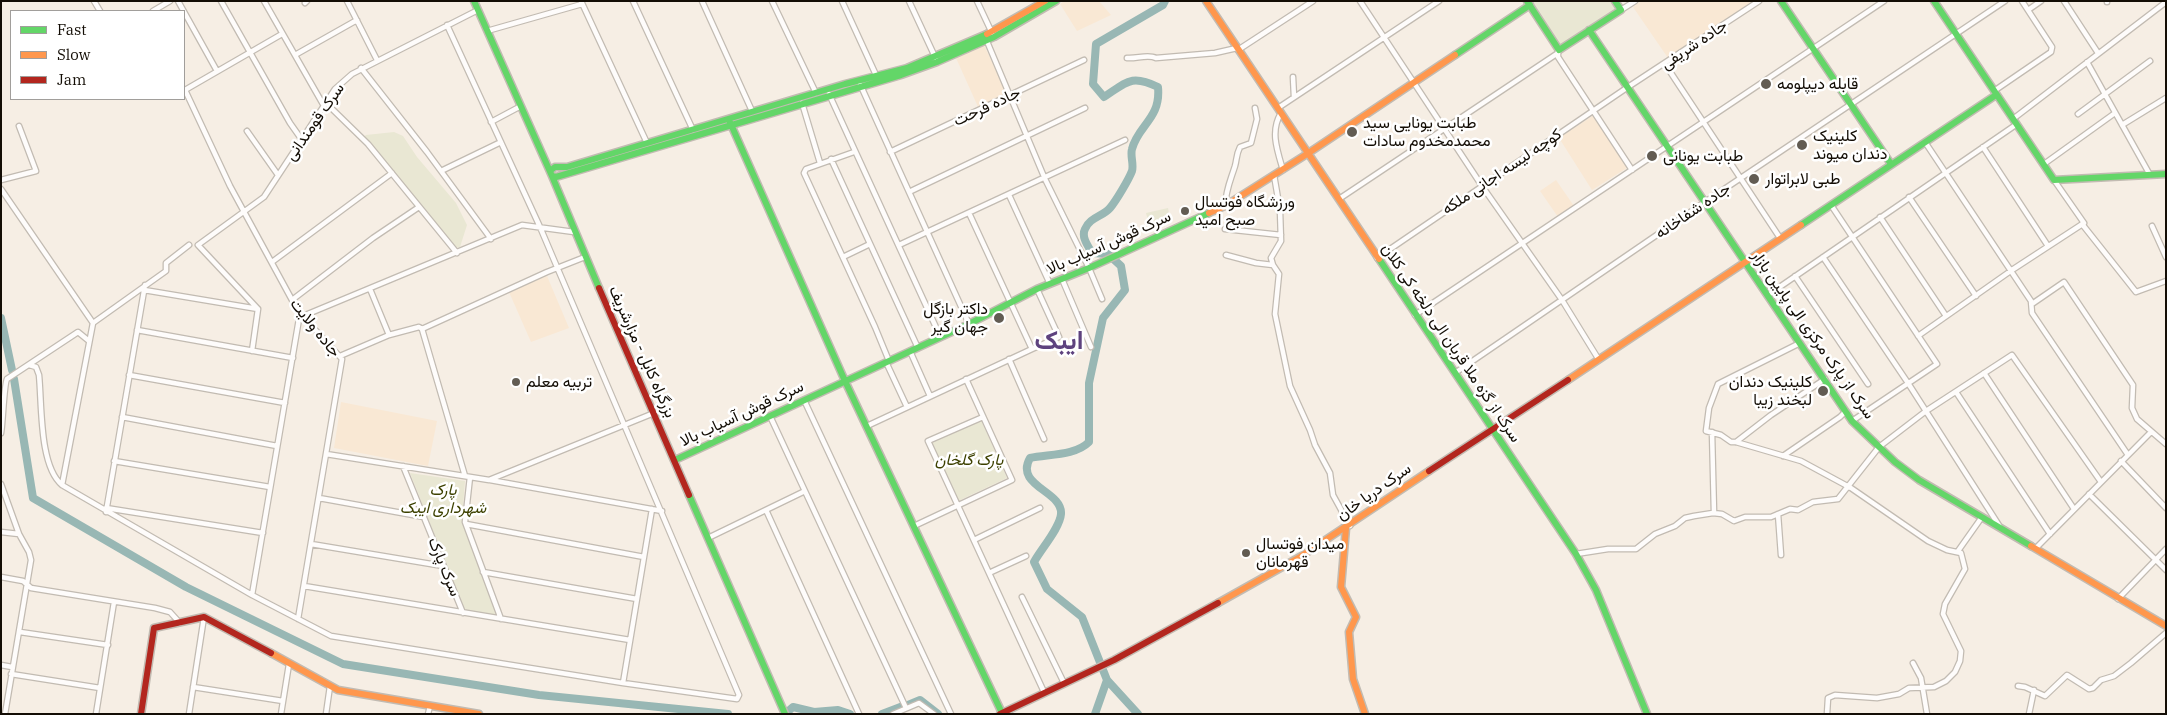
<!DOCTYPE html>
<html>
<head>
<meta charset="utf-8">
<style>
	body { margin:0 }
	#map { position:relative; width:2167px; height:715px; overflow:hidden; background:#f6eee4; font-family:"IBM Plex Serif",serif }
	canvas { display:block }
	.frame { position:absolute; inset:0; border:2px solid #130d05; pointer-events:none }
	.legend { position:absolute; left:10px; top:10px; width:175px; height:90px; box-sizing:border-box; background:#fff; border:1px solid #a19e9b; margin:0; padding:6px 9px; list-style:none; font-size:15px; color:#130d05 }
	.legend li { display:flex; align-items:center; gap:10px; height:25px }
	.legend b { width:25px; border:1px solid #a19e9b }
</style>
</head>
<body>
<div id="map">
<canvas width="2167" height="715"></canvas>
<div class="frame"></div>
<ul class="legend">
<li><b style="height:6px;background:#63d668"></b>Fast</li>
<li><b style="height:6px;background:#ff974d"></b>Slow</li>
<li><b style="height:6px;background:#b3261e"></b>Jam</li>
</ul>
</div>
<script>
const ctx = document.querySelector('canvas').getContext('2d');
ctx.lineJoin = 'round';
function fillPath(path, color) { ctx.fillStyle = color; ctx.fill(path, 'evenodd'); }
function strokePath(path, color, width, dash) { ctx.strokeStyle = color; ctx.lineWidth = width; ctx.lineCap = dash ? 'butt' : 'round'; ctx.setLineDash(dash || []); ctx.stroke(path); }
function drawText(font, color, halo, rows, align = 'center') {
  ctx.font = font + ' "IBM Plex Serif",Vazirmatn,serif'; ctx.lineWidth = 5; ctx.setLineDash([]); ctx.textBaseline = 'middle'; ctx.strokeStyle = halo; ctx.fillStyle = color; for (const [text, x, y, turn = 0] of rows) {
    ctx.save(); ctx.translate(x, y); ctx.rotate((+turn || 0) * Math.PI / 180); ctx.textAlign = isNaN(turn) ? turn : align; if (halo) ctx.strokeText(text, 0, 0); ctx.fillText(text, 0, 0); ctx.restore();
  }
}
const built = new Path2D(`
	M1064,1h35l12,14 -34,16 -17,-27z
	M1641,1h112l-85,57 -35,-51z
	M984,45l24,51 -29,13 -23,-51z
	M1594,115l33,53 -35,22 -33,-52z
	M1556,180l18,26 -16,11 -18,-26z
	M547,276l22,52 -38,14 -22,-50z
	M341,402l96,19 -9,45 -94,-18z`);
const green = new Path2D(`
	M1531,1h82l5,7 -57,38z
	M394,132l9,4 14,21 39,46 11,22 -7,22 -5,1 -93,-110 4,-3z
	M1168,208l3,15 -21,5 -4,-15z
	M981,420l26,58 -49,23 -27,-59z
	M410,473l55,8 -3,40 35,95 -32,-4z`);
const river = new Path2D(`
	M1,318l11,52
	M14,379l19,119 153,89 157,77 196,31 189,19
	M908,705l12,-5 18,14
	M785,714l8,-7 21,5 24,-2 12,4
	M882,714l21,-8
	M1095,714l12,-34
	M1138,714l-31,-34 -25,-63 -35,-28 -13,-27c7,-13 26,-34 27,-48 2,-23 -47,-28 -31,-56 18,-4 45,-2 59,-16v-59l14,-65 22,-28 -4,-24 -13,-12 -16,-1c-4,-7 -11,-16 -7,-24 5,-12 17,-12 25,-21 6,-7 19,-29 22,-37 2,-7 -2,-15 0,-22 6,-24 29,-30 26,-62 -27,-13 -31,-5 -54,10l-11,-13 3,-40 67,-39 2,-4`);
const street = new Path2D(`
	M94,1l6,10
	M178,1l39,70
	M221,1l69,122 12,17
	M264,1l60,105
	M347,1l30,59
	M581,1l66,142
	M633,1l60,129
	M702,1l50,110
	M772,1l44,92
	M842,1l34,74
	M909,1l27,58
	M977,1l15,32
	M1360,1l122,185 80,114 37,60
	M2064,1l34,52
	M2107,1v1
	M305,3l2,-2
	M1621,10l14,-9
	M2028,10l13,-9
	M153,11l17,-10
	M487,31l95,-27
	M282,34l-97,56 45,96 68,125 44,48 -44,260
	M986,39l59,140 44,89 13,31
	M1238,50l75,-49
	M1558,51v6l74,113
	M295,55l62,-35
	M1127,58c9,1 21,-4 29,0l59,-5 22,-5
	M2087,62l63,113
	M1665,64l115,174
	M361,68l66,84 64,87
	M1293,77l1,20
	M860,84l109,240
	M1994,91l57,-39 1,-5 -30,-46
	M829,94l111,242
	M326,103l42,41 89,109
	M802,103l18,60
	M1278,108l161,-107
	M1281,113c-11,18 -4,37 2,57
	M2078,114l72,-53
	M2013,119l153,-117
	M491,122l30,-16
	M2122,125l44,-27
	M247,131l31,44
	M1925,142l106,159 1,12 96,142
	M1983,147l65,99
	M854,152l-48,17 -2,4 71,154 14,34
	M890,152l194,-92
	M831,159l87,189
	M2044,164l71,-51
	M441,171l60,-29
	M1274,175l6,35 1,31 -10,17 2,7 6,9 -4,40 15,72 20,44 5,15 15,28 3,22 17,31
	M1,180l35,-9 -17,-45
	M1,189l92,134 -31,162 190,110 79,41 292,47 114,16 2,-4 -199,-468 -93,-202
	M909,192l176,-84
	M1009,195l41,89
	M1909,197l67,99
	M1339,199l219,-146
	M1831,205l106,159 -85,57
	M1225,206c1,-17 5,-24 10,-40 2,-7 1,-11 5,-19l11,-4 6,-24 -2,-11
	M969,213l63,136 27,-12 -22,-48
	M1880,217l66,99
	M2082,224l54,68 30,-11
	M2152,226l14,31
	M1225,229l56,6
	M899,245l226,-105
	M1226,255l30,8 17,2
	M843,257l27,-13
	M1823,257l85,126 92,144
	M1377,258l251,-171 131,-86
	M272,262l120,-89
	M1795,276l73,108
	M1062,279l29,68
	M370,289l19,46
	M144,290l114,19
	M1768,295l249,-171
	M292,300l81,-62 46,-31
	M2032,304l32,-22 69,103 -1,23 5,11 29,25
	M1415,315l469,-314
	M303,316l219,-91 52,7
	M93,323l73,-52v-8l23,-18
	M137,330l156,28
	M1918,336l94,-66 72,-47 -30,-43
	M1800,343l-82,41 -9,24 -3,23 15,4 10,7h5l65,19 50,27 77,53 19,9 14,3 4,16 -20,35 -2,10 18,37 -1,10 -5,11 -9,9 -12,6 -25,1 -10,6 -22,4 -42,-3 -7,3 -1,16
	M252,351l6,-42 -60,-64 66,-48 71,-108 17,-15 126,-64
	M910,351l20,45
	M340,356l49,-21 30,-8 3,2
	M1009,359l35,80
	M886,362l21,45
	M29,365l7,2 3,8c3,29 0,91 23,110
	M1455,373l250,-171 300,-201
	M1984,373l90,136
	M129,375l156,28
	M1956,392l94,142
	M804,400l147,314
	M770,416l136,292
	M122,417l155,29
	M983,417l-55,24 116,251
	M867,426l165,-77
	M1712,432l2,81
	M1,433c2,-11 3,-49 6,-54l71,-47 11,9
	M1736,442l35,-27 54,-36
	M326,454l163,26 165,-67
	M1783,456l57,-39 6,-6
	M114,461l156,26
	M2121,461l45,47
	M403,466l60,147
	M465,476l-43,-147 125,-57 38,-15
	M470,477l-5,45 36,97
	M490,480l172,31
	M1,484l18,50
	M2089,494l77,76
	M319,498l105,19
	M106,508l157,25
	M766,510l93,204
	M106,512l39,-227
	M1778,514l3,41
	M466,524l178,33
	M914,526l98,-46 -46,-101
	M1,532l18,2 10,18 2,8 -26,154
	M708,538l97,-47
	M974,540l66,-32
	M311,544l132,22
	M2036,548l115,-116
	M1958,551l24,-34
	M1576,554l32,-5h28l19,-15 20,-8 10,-8 9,-2 19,-3 9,1 12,7 11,-4h26l19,-8 8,1 15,-8 25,-3 41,-52 47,-36 86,-56 89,127
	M483,572l154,27
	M989,573l37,-17
	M1,577l22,4 8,7 124,20 15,4 10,11
	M304,586l326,54
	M252,595l48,-282
	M1022,597l42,86
	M2118,599l48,-50
	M20,632l88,13
	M1913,663l8,15 6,36
	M1,665l11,2
	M11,674l89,14
	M623,683l29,-174
	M2018,686l7,1 20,9 22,-21 22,14 4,-1 8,-8 13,-4 17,-13 35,-30
	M193,687l90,14
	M96,714l18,-112
	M189,714l15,-97
	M281,714l8,-50
	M326,714l4,-28
	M428,714l2,-8
	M893,714l26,-11 15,11
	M2029,714l5,-24`);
const fast = new Path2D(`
	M474,1l78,175 47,112
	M1527,1l32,49 62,-40 -6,-9
	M1781,1l110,163
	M1934,1l120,179 112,-6
	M1589,30l263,391 43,41 24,18 112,66
	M1455,55l75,-50
	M729,120l116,261 157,332
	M550,171l5,-4h12l278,-83 62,-16 80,-34
	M552,176l4,1 345,-102 36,-13 57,-25 62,-36
	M1801,225l195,-130
	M1379,259l197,295 20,36 51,124
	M675,460l294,-136 68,-35 52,-21 120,-55
	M689,495l96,219`);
const slow = new Path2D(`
	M1206,1l173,258
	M987,34l58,-33
	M1209,213l16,-7 82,-52 148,-99
	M1568,380l233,-155
	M1346,528l-5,59 15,30 -7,15 4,47 12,35
	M2031,546l135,80
	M1218,603l82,-46 129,-86
	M271,653l67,37 141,24`);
const jam = new Path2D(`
	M599,288l90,207
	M1429,471l139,-91
	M141,714l13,-86 50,-11 67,36
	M1000,714l114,-54 104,-57`);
const markers = [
	[1766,84,6,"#625c53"],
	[1352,132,6,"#625c53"],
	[1802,145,6,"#625c53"],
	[1652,156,6,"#625c53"],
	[1754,179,6,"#625c53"],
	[1185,211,5,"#625c53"],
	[999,318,6,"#625c53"],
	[516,382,5,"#625c53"],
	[1823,391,6,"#625c53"],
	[1246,553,5,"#625c53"]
];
const streetNames = [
	["جاده شریفی",1694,45,-34],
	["جاده فرحت",987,107,-25],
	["سرک قومندانی",315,122,-55],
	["کوچه لیسه اجانی ملکه",1502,172,-34],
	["جاده شفاخانه",1693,211,-34],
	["سرک قوش آسیاب بالا",1109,243,-24],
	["جاده ولایت",315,328,51],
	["سرک از پارک مرکزی الی پایین بازار",1813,335,55],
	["سرک از گزه ملا قربان الی دلخه کی کلان",1451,343,56],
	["بزرگراه کابل - مزارشریف",642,352,66],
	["سرک قوش آسیاب بالا",742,414,-25],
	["سرک دریا خان",1374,492,-35],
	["سرک پارک",444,567,68]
];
const poiNames = [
	["قابله دیپلومه",1777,84],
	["طبابت یونایی سید",1363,123],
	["محمدمخدوم سادات",1363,141],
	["کلینیک",1813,136],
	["دندان میوند",1813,154],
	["طبابت یونانی",1663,156],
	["طبی لابراتوار",1765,179],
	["ورزشگاه فوتسال",1195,202],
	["صبح امید",1195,220],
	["داکتر بازگل",988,309,"right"],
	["جهان گیر",988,327,"right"],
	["تربیه معلم",526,382],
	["کلینیک دندان",1812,382,"right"],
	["لبخند زیبا",1812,400,"right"],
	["میدان فوتسال",1256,544],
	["قهرمانان",1256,562]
];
const parkNames = [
	["پارک گلخان",969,460],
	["پارک",443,490],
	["شهرداری ایبک",443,508]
];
const townNames = [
	["ایبک",1059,341]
];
fillPath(built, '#f9e8d4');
fillPath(green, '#e9e7d3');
strokePath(river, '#98b7b4', 8);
strokePath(street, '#c2bbb2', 7);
strokePath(fast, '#c2bbb2', 9);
strokePath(slow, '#c2bbb2', 9);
strokePath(jam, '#c2bbb2', 9);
strokePath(street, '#fefcfb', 4.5);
strokePath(fast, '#63d668', 6);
strokePath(slow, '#ff974d', 6);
strokePath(jam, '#b3261e', 6);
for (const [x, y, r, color] of markers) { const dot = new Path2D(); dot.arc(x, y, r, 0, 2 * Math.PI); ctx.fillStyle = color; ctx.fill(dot); strokePath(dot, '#fff', 2); }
drawText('16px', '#130d05', '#fff', streetNames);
drawText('16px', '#130d05', '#fff', poiNames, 'left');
drawText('italic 16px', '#3d4100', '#fff', parkNames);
drawText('bold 26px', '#5e427e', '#fff', townNames);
</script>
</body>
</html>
